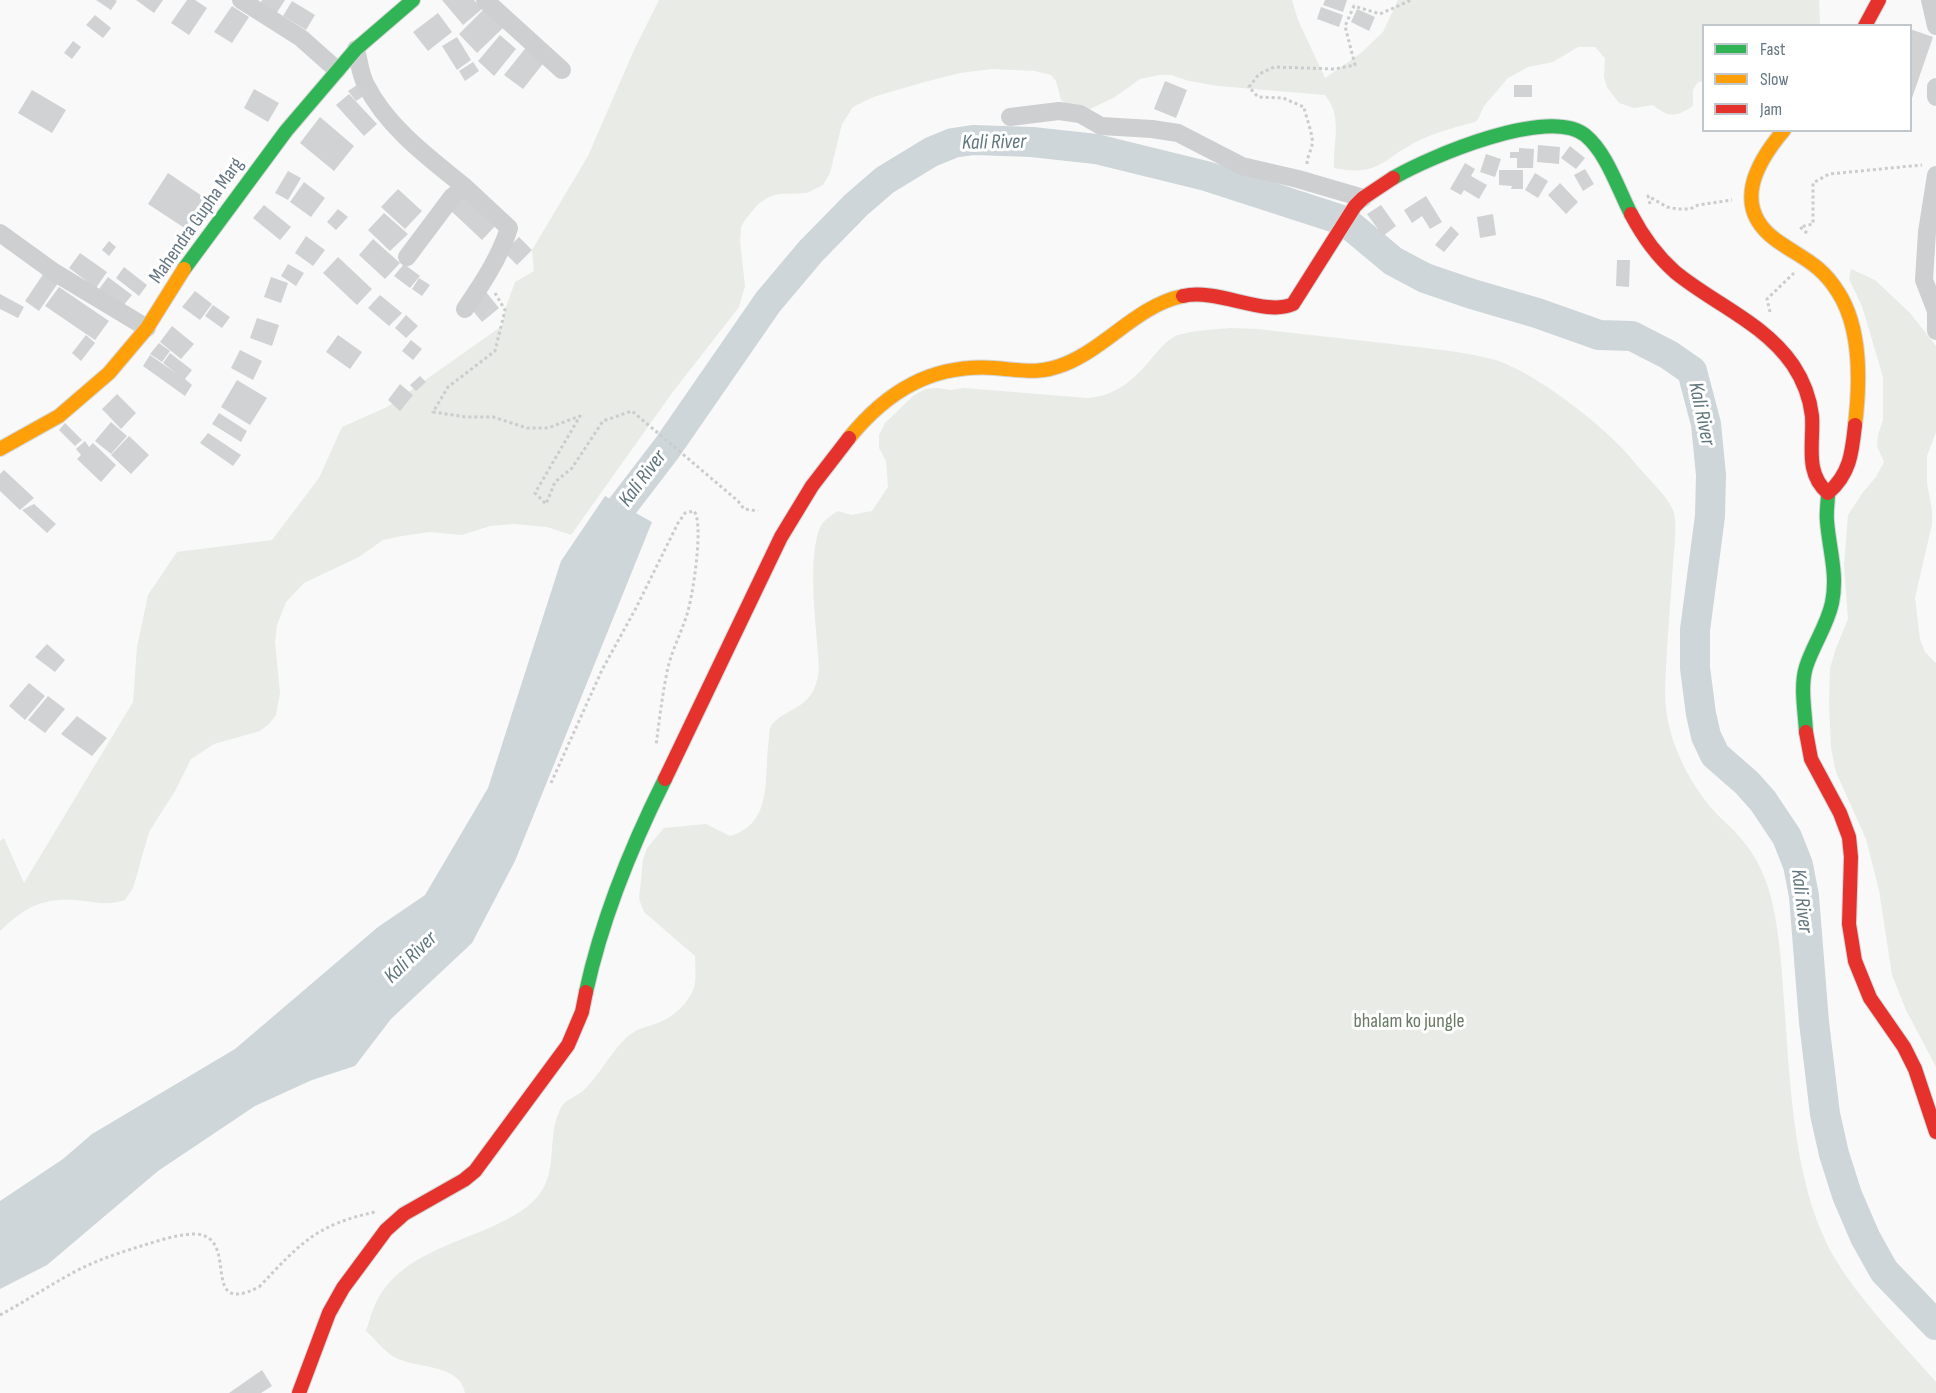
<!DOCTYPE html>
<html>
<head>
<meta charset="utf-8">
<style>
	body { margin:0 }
	#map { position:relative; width:1936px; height:1393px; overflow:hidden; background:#f9f9f9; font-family:"Sofia Sans Condensed",sans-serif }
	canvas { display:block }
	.legend { position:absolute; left:1702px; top:24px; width:210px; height:108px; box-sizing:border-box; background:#fff; border:2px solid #c1c8cd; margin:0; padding:8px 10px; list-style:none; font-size:18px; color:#657683 }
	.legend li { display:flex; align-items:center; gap:12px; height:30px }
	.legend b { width:30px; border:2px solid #c1c8cd }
</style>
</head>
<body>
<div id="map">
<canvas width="1936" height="1393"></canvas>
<ul class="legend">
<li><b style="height:8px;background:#30b455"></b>Fast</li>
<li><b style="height:8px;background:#ff9f0a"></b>Slow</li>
<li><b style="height:8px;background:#e5322d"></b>Jam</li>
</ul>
</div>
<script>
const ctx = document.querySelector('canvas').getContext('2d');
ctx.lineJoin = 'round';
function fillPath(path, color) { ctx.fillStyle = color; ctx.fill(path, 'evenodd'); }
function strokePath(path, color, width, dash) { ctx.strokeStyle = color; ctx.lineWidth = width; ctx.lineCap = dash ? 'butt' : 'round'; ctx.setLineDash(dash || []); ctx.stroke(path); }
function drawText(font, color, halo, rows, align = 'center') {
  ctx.font = font + ' "Sofia Sans Condensed",sans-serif'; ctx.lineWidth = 6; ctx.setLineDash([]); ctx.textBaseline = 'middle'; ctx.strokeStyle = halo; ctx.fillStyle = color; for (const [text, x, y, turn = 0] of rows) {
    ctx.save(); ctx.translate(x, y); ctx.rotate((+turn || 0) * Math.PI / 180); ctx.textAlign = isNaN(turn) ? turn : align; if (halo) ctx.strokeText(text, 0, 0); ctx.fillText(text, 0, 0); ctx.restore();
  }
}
const green = new Path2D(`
	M659,0h633l6,20 27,58 36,-25 22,-21 15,-32h421l1,25 -116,1 -1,55 -5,1 -5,8v16c-17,11 -24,12 -40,-1l-19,3 -15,-5 -12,-16 -3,-10 1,-19 -10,-11h-17l-25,15 -25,5 -20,11 -24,28 -6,13 -3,3c-20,5 -41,11 -59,20 -35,18 -37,35 -82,26 -1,-27 9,-51 -9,-73l-107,-9 -29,-5 -18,-6h-12l-19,4 -25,18 -27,13 -19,-4 -8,-6 -5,-19 -5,-6 -16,-4 -43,-2 -32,4 -39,10 -48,14 -20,10 -11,17 -12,49 -7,12 -16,8 -28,1 -10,3 -11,7 -13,16 -4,7 -1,14 5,45 -6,21 -67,86 -101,142 -24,-8 -33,-3 -24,2 -28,9 -32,-3 -28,4 -19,4 -24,17 -55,26 -18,19 -9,23 -2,17 5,51 -4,22 -6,8 -10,8 -46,13 -23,15 -16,32 -26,41 -16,56 -8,12c-15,5 -26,3 -41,1 -38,-5 -57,4 -84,30v-90l4,-3 20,45 109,-181 4,-55 11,-52 29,-43 95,-12 47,-62 23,-51 45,-20 115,-81 3,-16 10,-28 19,-11 -2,-21 56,-94 46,-106z
	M1851,269l24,11 35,33 26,33v86l-9,24v27l5,27v14l-17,74 5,41 5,13 11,11v404l-30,-57 -14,-35 -13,-85 -13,-51 -30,-67 -5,-24 -2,-45 1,-35 6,-20 12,-29 -4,-53 4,-51 15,-23 13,-15 8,-15 -7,-16 1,-11 5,-15v-43l-21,-71 -13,-27z
	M1231,328l26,1c45,5 90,10 135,15 33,4 68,7 100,15 41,11 117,70 143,104 11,14 35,35 39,50 3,15 0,35 -1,51 -2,28 -4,57 -6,85 -1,24 -4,48 1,72 6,30 21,59 40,83 10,13 24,23 34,36 13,14 21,32 27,50 9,32 12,66 14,99 7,82 8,185 46,259 24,46 73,95 107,134v11h-1471c-5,-30 -50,-24 -71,-36 -10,-6 -19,-18 -28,-26 4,-12 7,-24 13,-34 31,-53 104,-56 149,-91 36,-28 15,-67 34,-100 4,-7 16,-10 22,-16 16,-16 27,-38 43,-53 10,-9 21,-10 33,-15 15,-6 32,-22 35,-39 1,-9 0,-19 0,-27l-51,-44 -5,-13 4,-39 4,-12 17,-20 42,-4 24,12c45,-13 33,-61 39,-96 0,-4 0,-11 2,-14 3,-5 10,-10 14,-12 23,-12 31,-19 34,-46 -2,-37 -12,-104 0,-138 3,-9 12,-15 19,-19l13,4 21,-4 16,-24 -2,-26 -7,-13v-13l6,-12 28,-27 12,-7 12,-1 14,2 13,-2 123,10c29,-2 47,-18 65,-40 6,-7 12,-15 20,-20 10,-7 46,-9 59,-10z`);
const water = new Path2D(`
	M605,496l47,26 -137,339 -43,82 -81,76 -36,47 -43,14 -57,26 -97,65 -111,94 -47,24v-88l63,-42 29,-25 143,-85 143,-122 47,-32 63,-107 73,-227z`);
const river = new Path2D(`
	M598,538l69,-90 101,-146 43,-51 45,-46 29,-25 46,-28 22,-9 20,-3 59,2 64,7 110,27 139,45 48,40 32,17 47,16 65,19 62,22 33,1 37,19 23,16 14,53 5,51 -1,41 -15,114v38l6,46 5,22 9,19 32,28 16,18 24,36 11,28 6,31 10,126 11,92 9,40 13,41 18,42 19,34 52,54`);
const building = new Path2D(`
	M96,0h19l2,1 -6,9z
	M136,0h27l-9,13z
	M187,0h8l12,8 -18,27 -18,-12z
	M262,0h23l-9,14 -16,-10z
	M442,0h32l8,9 -19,16z
	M1325,0h22l-4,12 -20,-7z
	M292,1l23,14 -9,15 -23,-14z
	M232,6l17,11 -17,26 -18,-11z
	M1321,7l22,8 -4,12 -22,-8z
	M485,8l19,19 -27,26 -18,-19z
	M1357,9l18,8 -6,14 -18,-9z
	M438,13l14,19 -24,19 -15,-19z
	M95,15l16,13 -8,10 -17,-13z
	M1910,29l23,8 -22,64h-1z
	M500,35l16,14 -22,27 -16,-15z
	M457,37l14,23 -14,10 -15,-24z
	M73,41l8,6 -9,12 -8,-6z
	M528,45l18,15 -23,29 -19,-14z
	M473,62l6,9 -14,10 -6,-10z
	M1165,81l22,9 -11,28 -22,-9z
	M360,83l7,11 -11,7 -8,-10z
	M1514,85h18v12h-18z
	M254,89l25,14 -11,19 -24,-14z
	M32,90l34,20 -14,23 -34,-20z
	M349,94l28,30 -13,12 -28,-31z
	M320,117l34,29 -20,25 -34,-28z
	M1538,145l22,2 -1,17 -22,-2z
	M1570,146l15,12 -9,11 -15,-11z
	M1519,148l15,1 -1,19h-16v-10h-7v-6h9z
	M1486,154l15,5 -6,18 -15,-5z
	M1465,163l10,6 -4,7 16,9 -8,14 -15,-9 -3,5 -11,-6z
	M1585,169l9,15 -11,7 -9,-16z
	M1499,170h24v19h-12l1,-3 -13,-1z
	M288,171l13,7 -13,22 -13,-7z
	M168,173l37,25 -19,31 -38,-25z
	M1535,173l13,8 -10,17 -13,-8z
	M304,182l21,16 -14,19 -21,-15z
	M1560,183l18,19 -12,12 -18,-19z
	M398,189l24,22 -17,18 -24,-22z
	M465,191l35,30 -18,19 -33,-31z
	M1426,196l16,26 -12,7 -8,-13 -10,7 -8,-13z
	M264,205l27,22 -11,13 -27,-22z
	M1381,205l15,21 -13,10 -16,-22z
	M338,209l10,8 -12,13 -9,-8z
	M384,213l24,21 -18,17 -22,-21z
	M1493,214l3,21 -16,3 -3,-21z
	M1451,226l8,8 -15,18 -9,-7z
	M306,236l19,14 -12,16 -18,-13z
	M519,237l13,13 -15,15 -13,-13z
	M373,239l27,24 -15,16 -26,-24z
	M109,241l7,6 -7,9 -7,-6z
	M80,253l27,19 -11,16 -27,-20z
	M338,257l34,32 -15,16 -34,-32z
	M1617,260h13l-1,27 -13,-1z
	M288,264l16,9 -8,13 -15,-10z
	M404,264l16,12 -10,12 -16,-12z
	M124,267l23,18 -8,11 -23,-18z
	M44,273l14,10 -19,28 -14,-10z
	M108,277l24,18 -9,11 -24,-17z
	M271,277l17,6 -7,20 -17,-6z
	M419,278l11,7 -8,11 -10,-7z
	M59,287l50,34 -14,19 -50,-34z
	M195,291l17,13 -12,16 -18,-13z
	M486,292l13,16 -17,14 -13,-16z
	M0,294l24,13 -6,11 -18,-9z
	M380,295l22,18 -13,13 -21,-18z
	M213,305l17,12 -8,11 -17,-12z
	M406,315l12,11 -12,12 -11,-10z
	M257,318l22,7 -7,21 -22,-8z
	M172,326l22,18 -13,15 -21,-17z
	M86,335l9,8 -14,18 -9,-8z
	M338,335l24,17 -12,17 -24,-17z
	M411,340l11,9 -9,11 -11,-9z
	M159,343l11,8 -8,11 -12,-8z
	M240,350l22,11 -9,19 -22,-12z
	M170,353l22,17 -7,9 7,6 -7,11 -42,-30 7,-11 27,19 -14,-11z
	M420,376l6,6 -10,9 -6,-6z
	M237,380l30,18 -17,27 -29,-18z
	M400,384l13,11 -13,16 -12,-11z
	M117,394l19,19 -15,16 -19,-20z
	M219,413l28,18 -6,11 -29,-18z
	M111,422l16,14 -16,18 -16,-13z
	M65,423l17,17 -7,6 -16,-16z
	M208,433l33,22 -8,11 -33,-23z
	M129,436l20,19 -18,19 -20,-19z
	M85,441l4,6 4,-4 23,22 -15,17 -24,-23 4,-4 -5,-6z
	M4,470l30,28 -14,12 -20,-19v-17z
	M34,504l22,20 -9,9 -25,-23z
	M47,644l18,16 -10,12 -20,-15z
	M29,683l16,13 -20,24 -16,-14z
	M48,696l17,13 -20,24 -17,-13z
	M77,716l30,22 -15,18 -31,-22z
	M262,1370l10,16 -11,7h-32z`);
const path = new Path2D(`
	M1307,164c0,-7 4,-13 5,-19 2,-9 -6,-27 -8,-38l-21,-9 -25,-1 -9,-10 10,-13 15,-7 60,2 21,-4 -10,-39 9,-20 26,8 31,-14
	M1650,204l-2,-8 19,11 10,2h13l8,-4 34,-5
	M1807,233l-7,-6 13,-3v-41l16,-9 93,-9
	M495,293l10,17 -10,41 -47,36 -15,25 33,5h27l34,11h21l32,-12 -45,77 11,11 9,-22 17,-14 31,-47 29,-10 106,90 6,8 14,2
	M1770,312l-3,-13 27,-26
	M551,783l51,-113 34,-62 42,-85 7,-10 9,-2c10,13 -1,82 -6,100 -6,21 -17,40 -21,61 -5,25 -8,50 -11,74
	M0,1315c26,-14 50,-30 76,-44 21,-11 43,-18 65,-25 17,-5 36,-12 54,-12 47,2 2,84 64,53 41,-43 56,-62 116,-75`);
const street = new Path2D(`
	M241,0l60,38 36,32
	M485,0l77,70
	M1930,0l6,26
	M356,49c3,11 4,25 10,36 21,42 63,73 99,102l-13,10 -45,60
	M1936,87v10
	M1010,117l49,-6 21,3 21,12 51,3 26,4 64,33 56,13 65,19
	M0,233l54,39 93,56
	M465,309c17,-25 35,-52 44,-81l-44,-41
	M1936,311l-12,-31 3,-48 9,-57
	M1936,311v20`);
const fast = new Path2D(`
	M1393,178c36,-21 155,-72 192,-43 22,18 33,54 46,79
	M184,269l102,-138 70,-82 57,-49
	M1806,732c-1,-21 -6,-45 0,-65 7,-22 21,-41 26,-64 6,-29 -3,-54 -5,-82 -1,-9 1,-19 1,-28
	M586,992c16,-74 45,-145 79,-213`);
const slow = new Path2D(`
	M1784,130c-28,33 -53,77 -8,110 25,18 44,23 62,52 24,37 22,91 17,133
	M849,438c38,-47 83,-74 145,-70 28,2 44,7 71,-4 42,-17 73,-59 118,-68
	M0,449l59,-33 50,-43 38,-45 37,-59`);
const jam = new Path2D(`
	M1865,26l14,-26
	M1631,214c11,21 26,42 44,58 39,32 88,50 118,93 10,15 17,33 19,51 2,27 -8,57 16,77 22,-19 24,-40 27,-68
	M1183,296c35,-8 82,21 110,8l62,-98 8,-8 30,-20
	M1806,732l5,27 29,54 9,24 2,20 -2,67 6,37 15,37 34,49 11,22 21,63
	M665,779l116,-242 31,-51 37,-48
	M299,1393l30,-80 14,-25 43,-58 18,-16 60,-34 11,-9 93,-126 14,-33 4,-20`);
const streetNames = [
	["Mahendra Gupha Marg",197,221,-55]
];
const parkNames = [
	["bhalam ko jungle",1409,1022]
];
const waterNames = [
	["Kali River",994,143,-1],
	["Kali River",1701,414,78],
	["Kali River",643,479,-53],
	["Kali River",1801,901,83],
	["Kali River",411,958,-44]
];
fillPath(green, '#e8ebe6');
fillPath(water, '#ced6d9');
strokePath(river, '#ced6d9', 30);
fillPath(building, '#d0d2d3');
strokePath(fast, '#d5d6d7', 16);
strokePath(slow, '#d5d6d7', 16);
strokePath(jam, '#d5d6d7', 16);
strokePath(path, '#cbcccd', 3, [3, 3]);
strokePath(street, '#cecfd0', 18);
strokePath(fast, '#30b455', 14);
strokePath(slow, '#ff9f0a', 14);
strokePath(jam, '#e5322d', 14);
drawText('20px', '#657683', '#fff', streetNames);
drawText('20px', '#687a64', '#fff', parkNames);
drawText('italic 21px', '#60757c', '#fff', waterNames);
</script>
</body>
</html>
